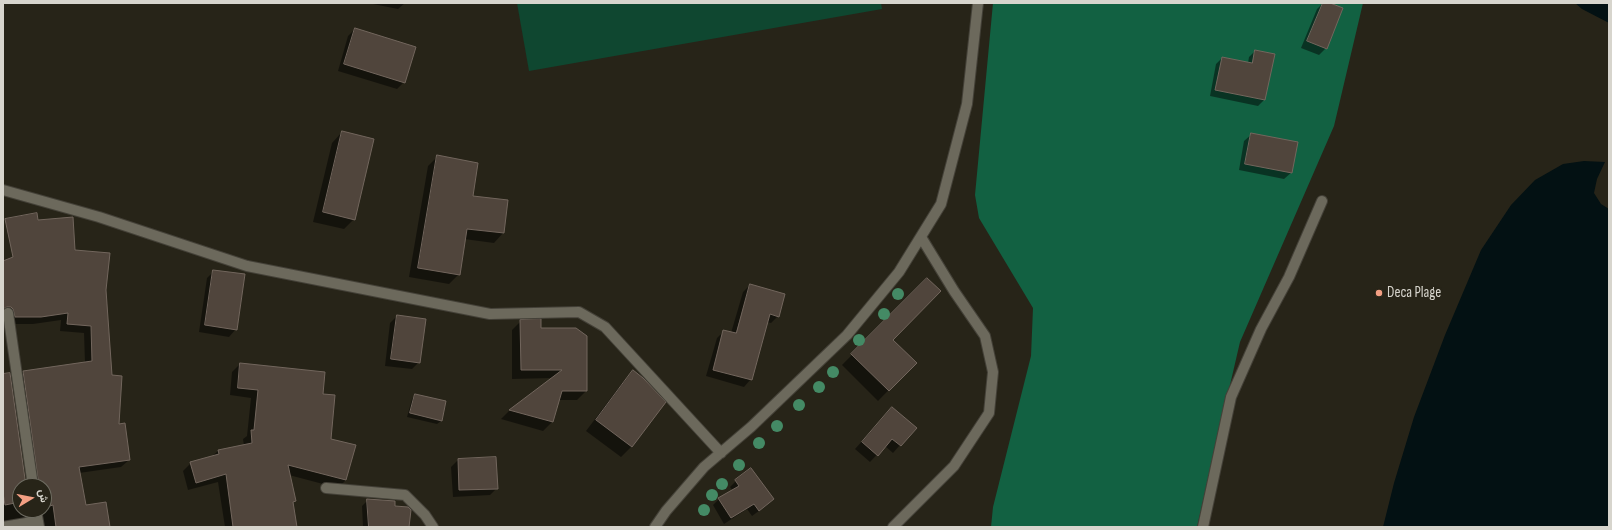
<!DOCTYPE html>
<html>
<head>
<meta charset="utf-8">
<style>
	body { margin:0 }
	#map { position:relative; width:1612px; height:530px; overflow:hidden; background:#272418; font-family:"Sofia Sans Condensed",Vazirmatn,sans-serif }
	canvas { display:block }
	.frame { position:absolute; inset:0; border:4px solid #d7d5cd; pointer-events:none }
	.north { position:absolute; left:12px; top:478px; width:40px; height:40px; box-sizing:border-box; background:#272418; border:1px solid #6d6b60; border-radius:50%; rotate:80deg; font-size:11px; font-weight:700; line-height:16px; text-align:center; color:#d7d5cd }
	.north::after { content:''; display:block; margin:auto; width:14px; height:18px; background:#f39f83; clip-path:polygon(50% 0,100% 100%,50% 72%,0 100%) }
</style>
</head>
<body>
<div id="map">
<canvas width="1612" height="530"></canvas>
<div class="frame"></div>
<div class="north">ش</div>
</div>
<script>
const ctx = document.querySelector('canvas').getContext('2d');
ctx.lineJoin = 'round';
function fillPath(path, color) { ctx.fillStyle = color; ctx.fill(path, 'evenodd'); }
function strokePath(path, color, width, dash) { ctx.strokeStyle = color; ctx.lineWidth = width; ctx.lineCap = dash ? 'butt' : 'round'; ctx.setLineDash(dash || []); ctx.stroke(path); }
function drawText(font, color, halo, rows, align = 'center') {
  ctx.font = font + ' "Sofia Sans Condensed",sans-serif'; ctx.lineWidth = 4; ctx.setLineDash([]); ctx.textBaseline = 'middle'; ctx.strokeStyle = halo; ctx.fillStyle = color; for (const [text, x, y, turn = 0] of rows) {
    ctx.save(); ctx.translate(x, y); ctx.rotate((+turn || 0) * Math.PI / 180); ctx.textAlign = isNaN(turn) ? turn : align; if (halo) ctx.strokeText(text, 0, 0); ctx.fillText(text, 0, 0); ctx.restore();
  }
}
const green = new Path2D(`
	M517,3h364l1,6 -353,62z`);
const forest = new Path2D(`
	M993,3h370l-29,123 -94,216 -43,185h-206l2,-20 38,-151 2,-48 -54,-90 -4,-23z`);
const water = new Path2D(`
	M1575,3h34v20l-27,-14z
	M1584,161l21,1 -8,17 -3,14 7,11 8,5v318h-226l11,-44 20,-66 31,-82 36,-85 30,-45 24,-25 28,-16z`);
const shadow = new Path2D(`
	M368,3h37l-7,6z
	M1323,3h4l-1,45 -7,7 -18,-7 16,-39z
	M355,29l49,53 -7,7 -59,-18 10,-35z
	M1255,51l9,49 -6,6 -48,-10 6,-32 6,-6 26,5 1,-6z
	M342,132l12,87 -10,10 -31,-7 19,-79z
	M1252,134l40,38 -8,7 -45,-9 5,-29z
	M438,156l33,41 36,4 -4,32 -9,10 -30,-4 -5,35 -10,10 -40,-7 19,-111z
	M74,251l31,39 6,86 6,49 12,35 -8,7 -42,6 7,33 23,21h-72l-2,-11 -5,-6h14v-24h-12l-16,-107 7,-7 62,-9 -1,-30 -24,-2 1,-11 -28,4h-25l-2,-7 -3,-2v-53z
	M214,271l22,58 -7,8 -30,-5 8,-54z
	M927,279l-35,61 23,23 -37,38 -36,-36z
	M750,285l28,31 -7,7 -4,-1 -16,57 -7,8 -38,-11 11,-38 7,-7 7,2 12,-41z
	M397,316l22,46 -7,7 -27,-3 5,-43z
	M521,321l65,70 -9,9h-19l-6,22 -9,9 -42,-12 8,-8 43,-33 -40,1v-49z
	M240,364l82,31 8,45 16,40 -8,8 -49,-13 6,26 -2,2 3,24h-71l-7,-45 -30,8 -5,-19 8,-8 20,-6 7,-6 26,-5 -1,-7 4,-3 4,-38 -21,-3 2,-23z
	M3,368l22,118h-5v24h9v5l-7,8 -19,3z
	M633,372l31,30 -33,45 -10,10 -35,-26 37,-49z
	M415,395l26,26 -4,3 -30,-7 5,-18z
	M892,408l23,20 -22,25 -8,-7 -15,16 -15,-13z
	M458,460l39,28 -7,7 -37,2 -2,-30z
	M736,481l31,24 -15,11 -5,-7 -23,15 -11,-19 6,-6 14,-8 -3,-4z
	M368,500l26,7 14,20h-45l-1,-21z`);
const building = new Path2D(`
	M1323,3h7l13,5 -16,41 -20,-8z
	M355,28l61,19 -11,36 -61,-19z
	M1255,50l20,4 -10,46 -50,-10 7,-33 30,6z
	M342,131l32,8 -19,81 -32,-8z
	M1251,133l47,9 -6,31 -47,-9z
	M437,155l41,8 -5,33 35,4 -4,33 -37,-4 -7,46 -42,-7z
	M37,213l1,7 35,-3 2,33 35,3 -4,37 6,85 10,1 -3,48 6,-1 5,37 -51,7 7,38 20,-3 4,25h-54l-3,-22 -3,1 -2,-10 -4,1v-11h-5l-16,-115 69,-10 -1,-35 -24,-2 1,-11 -27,4h-26l-2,-8 -2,-2h-4l-4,2v-48l10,-4 -8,-38z
	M213,270l32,4 -8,56 -32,-5z
	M927,278l14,13 -48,49 24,23 -28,28 -38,-37z
	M750,284l35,10 -6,23 -9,-3 -18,66 -39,-10 10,-40 13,3z
	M397,315l29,4 -6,44 -29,-4z
	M541,319v9h35l11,8v55h-25l-9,31 -44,-12 53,-40h-41l-1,-50z
	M240,363l85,9 -2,22 12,1 -4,44 25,6 -10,35 -58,-15 8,36 -3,1 4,25h-64l-7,-53 -30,9 -6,-21 29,-8 -1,-4 34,-7 -1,-13h3l4,-40 -20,-2z
	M633,370l10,8 23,24 -34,45 -36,-27z
	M10,373l16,113h-6v16l-15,3 -2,-12v-119z
	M415,394l31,7 -4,20 -32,-8z
	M892,407l25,21 -16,18 -9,-7 -14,17 -16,-14z
	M496,457l2,32 -39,1 -1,-31z
	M751,468l23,31 -15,12 -5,-7 -23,14 -13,-20 21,-12 -4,-6z
	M367,499l28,2v5l13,1 3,3 -2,17h-40z`);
const minor = new Path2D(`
	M3,190l96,27 148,49 243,48 89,-2 26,15 116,126
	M8,313l25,173
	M326,488l79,7 20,20 8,12
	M36,510l3,17
	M3,527l35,-6
	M655,527l11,-16 38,-44 47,-40 96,-92 52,-63 42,-68 26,-100 11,-101
	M893,527l61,-61 35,-53 4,-41 -8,-36 -31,-45 -33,-54
	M1203,527l28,-130 30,-68 28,-52 33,-76`);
const trees = [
	[898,294],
	[884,314],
	[859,340],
	[833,372],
	[819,387],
	[799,405],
	[777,426],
	[759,443],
	[739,465],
	[722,484],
	[712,495],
	[704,510]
];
const markers = [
	[1379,293,4,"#f39f83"]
];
const poiNames = [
	["Deca Plage",1387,293]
];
fillPath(green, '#0f4730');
fillPath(forest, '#126142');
fillPath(water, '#031113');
fillPath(shadow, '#0007');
fillPath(building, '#50453c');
strokePath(building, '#72665d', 1);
strokePath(minor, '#444138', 12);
strokePath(minor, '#6c695c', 10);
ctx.fillStyle = '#448a65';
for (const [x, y] of trees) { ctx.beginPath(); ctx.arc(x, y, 6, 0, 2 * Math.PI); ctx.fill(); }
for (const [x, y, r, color] of markers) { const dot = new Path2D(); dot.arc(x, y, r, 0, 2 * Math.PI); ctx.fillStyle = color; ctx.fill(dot); strokePath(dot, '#272418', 1.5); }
drawText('15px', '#d7d5cd', '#272418', poiNames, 'left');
</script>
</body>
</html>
